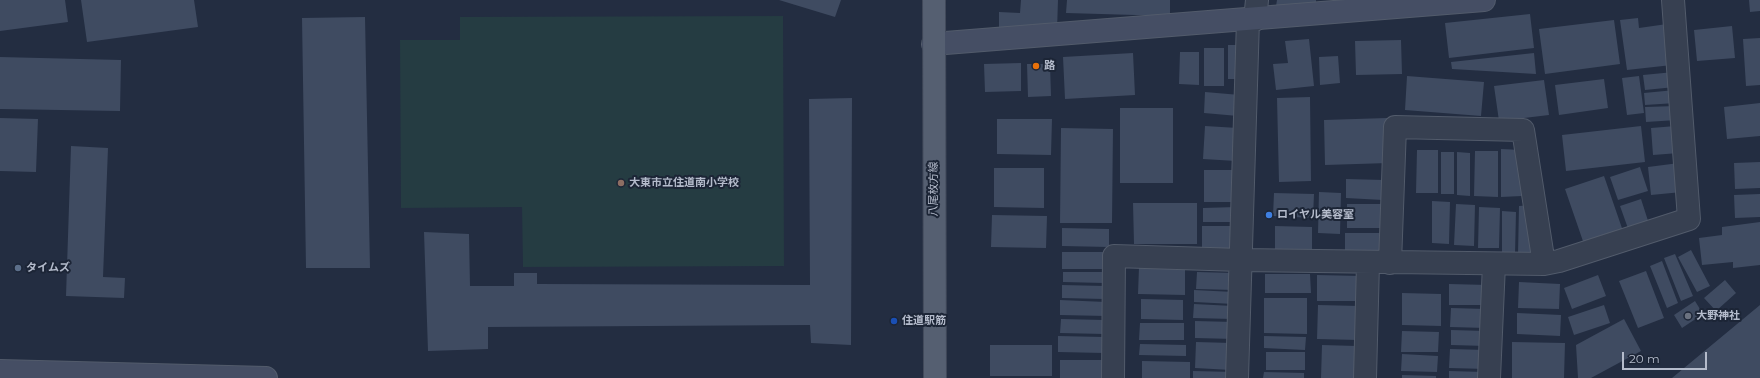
<!DOCTYPE html>
<html>
<head>
<meta charset="utf-8">
<style>
	body { margin:0 }
	#map { position:relative; width:1760px; height:378px; overflow:hidden; background:#232d41; font-family:Montserrat,sans-serif }
	canvas { display:block }
	.scale { position:absolute; left:1622px; top:352px; width:85px; height:18px; box-sizing:border-box; border:2px solid #b4bbcb; border-top:0; padding-left:5px; font-size:12px; line-height:14px; white-space:nowrap; color:#b4bbcb; -webkit-text-stroke:3px #1c2536; paint-order:stroke }
</style>
</head>
<body>
<div id="map">
<canvas width="1760" height="378"></canvas>
<div class="scale">20 m</div>
</div>
<script>
const ctx = document.querySelector('canvas').getContext('2d');
ctx.lineJoin = 'round';
function fillPath(path, color) { ctx.fillStyle = color; ctx.fill(path, 'evenodd'); }
function strokePath(path, color, width, dash) { ctx.strokeStyle = color; ctx.lineWidth = width; ctx.lineCap = dash ? 'butt' : 'round'; ctx.setLineDash(dash || []); ctx.stroke(path); }
function drawText(font, color, halo, rows, align = 'center') {
  ctx.font = font + ' Montserrat,"Noto Sans JP",sans-serif'; ctx.lineWidth = 4; ctx.setLineDash([]); ctx.textBaseline = 'middle'; ctx.strokeStyle = halo; ctx.fillStyle = color; for (const [text, x, y, turn = 0] of rows) {
    ctx.save(); ctx.translate(x, y); ctx.rotate((+turn || 0) * Math.PI / 180); ctx.textAlign = isNaN(turn) ? turn : align; if (halo) ctx.strokeText(text, 0, 0); ctx.fillText(text, 0, 0); ctx.restore();
  }
}
const green = new Path2D(`
	M783,16l1,250 -261,1 -1,-60 -121,1 -1,-168h60v-23z`);
const building = new Path2D(`
	M0,0h65l3,22 -68,9z
	M81,0h113l4,27 -111,15z
	M779,0h62l-6,17z
	M1021,0h37l-1,31 -58,-2v-17l21,1z
	M1067,0h103v16l-104,-3z
	M1277,0h39v7l-40,-1z
	M1749,0h11v11l-10,1z
	M1530,14l4,34 -85,10 -4,-35z
	M365,17l5,251h-64l-4,-250z
	M1638,18l1,10 28,-4 5,41 -45,5 -7,-50z
	M1614,20l6,44 -75,10 -6,-45z
	M1732,26l3,32 -38,3 -3,-31z
	M1760,38v47l-14,1 -3,-47z
	M1309,39l5,47 -38,4 -3,-26 15,-1 -3,-22z
	M1401,40l1,34 -46,1 -1,-34z
	M1228,45h15v34h-15z
	M1204,48h20v38h-20z
	M1180,52h19v33l-20,-1z
	M1133,53l2,42 -70,4 -2,-42z
	M1534,53l2,21 -84,-5 -1,-7z
	M1338,56l2,27 -20,2 -1,-28z
	M0,57l121,3 -1,51 -120,-2z
	M1021,63v28l-36,1 -1,-28z
	M1027,64h23l1,32 -23,1z
	M1674,72l1,15 -30,3 -2,-15z
	M1407,76l77,6 -3,34 -76,-6z
	M1639,76l5,37 -17,2 -5,-37z
	M1604,79l4,29 -49,7 -4,-30z
	M1544,80l5,35 -50,6 -5,-35z
	M1675,90l1,13 -31,2 -1,-12z
	M1205,92l35,3 -2,21 -34,-3z
	M1310,97l1,84 -32,1 -2,-84z
	M852,98l-1,247 -40,-2 -1,-18 -322,2v22l-60,2 -4,-119 45,2 1,52h44v-13h23v11l273,1 -1,-186z
	M1760,103v33l-33,3 -3,-32z
	M1676,106l1,14 -31,2 -1,-15z
	M1120,108h53v75h-53z
	M0,118l38,1 -2,53 -36,-1z
	M1387,118l2,45 -64,2 -1,-45z
	M997,119h55l-1,36 -54,-1z
	M1205,126l33,2 -2,33 -33,-2z
	M1641,126l4,36 -79,9 -4,-36z
	M1676,126l3,27 -26,2 -2,-27z
	M1061,128l52,1 -1,94h-52z
	M71,146l37,2 -5,129 22,1 -1,20 -58,-2z
	M1501,149l21,1v46l-21,1z
	M1417,150h21v43h-22z
	M1475,151h23v46l-24,-1z
	M1441,152h13v42h-13z
	M1457,152l13,1v43l-13,-1z
	M1760,162v26l-25,1 -1,-26z
	M1679,163l3,29 -31,3 -3,-28z
	M1640,167l8,24 -30,9 -8,-23z
	M994,168h50v40l-50,-1z
	M1204,170h33v32h-33z
	M1604,176l20,58 -39,13 -20,-58z
	M1346,179l38,1 -1,20 -37,-2z
	M1319,192l22,1 -1,41 -22,-1z
	M1274,193l40,1 -1,24 -40,-2z
	M1760,194v23l-25,1 -1,-23z
	M1641,199l9,28 -20,7 -10,-28z
	M1432,201l18,1 -1,42 -17,-1z
	M1133,203h64v41h-63z
	M1347,204h36v24h-36z
	M1456,204l19,1 -1,41 -20,-1z
	M1532,205l-1,49h-13l1,-48z
	M1236,207v15h-33v-14z
	M1479,207l21,1 -1,40h-21z
	M1502,211l14,1 -1,43 -13,-1z
	M992,215l55,1 -1,32 -55,-1z
	M1760,222v43l-27,3v-6l-31,3 -3,-27 23,-3v-8z
	M1202,226h33l1,23h-34z
	M1275,226l37,1v26l-37,-1z
	M1062,228l47,1v18l-47,-1z
	M1345,233h36v24h-36z
	M1691,250l19,36 -13,6 -19,-35z
	M1062,252h44v17h-44z
	M1675,254l18,42 -12,5 -17,-43z
	M1662,261l16,42 -11,5 -17,-42z
	M1139,267l46,1v27l-47,-1z
	M1646,271l18,47 -26,10 -19,-47z
	M1063,272h41v11l-41,-1z
	M1197,272l38,1 -1,17 -38,-1z
	M1265,274h45l1,19h-46z
	M1317,275l44,1 -1,25h-43z
	M1598,275l8,21 -34,13 -8,-21z
	M1725,280l11,13 -20,18 -12,-13z
	M1519,282l41,2 -1,25 -41,-1z
	M1449,284l39,1 1,20h-40z
	M1062,285l43,1 -1,13 -42,-1z
	M1194,290l40,2v12l-40,-2z
	M1402,293l39,1v32l-39,-1z
	M1264,298h43v36l-43,-1z
	M1141,299l42,1v20l-42,-1z
	M1060,300l46,2 -1,14 -45,-1z
	M1695,301l8,13 -21,14 -8,-13z
	M1194,304l39,2 -1,13 -39,-1z
	M1318,305l41,1 -1,34 -41,-1z
	M1604,305l6,18 -36,12 -6,-18z
	M1760,305v73h-88z
	M1451,308l35,1v19l-36,-1z
	M1517,313l44,2 -1,21 -43,-2z
	M1061,319l43,1v14l-44,-1z
	M1624,319l17,32 -50,27h-13l-2,-33z
	M1195,321l39,1v17l-39,-1z
	M1140,323h44v17h-45z
	M1451,330l35,1v15l-35,-1z
	M1402,331l37,1 -1,20h-37z
	M1058,336l46,1v16l-46,-1z
	M1264,336l42,1 -1,13 -41,-2z
	M1196,342l36,1 -1,27 -36,-2z
	M1512,342l53,1 -1,35h-52z
	M1140,344l46,1v11l-47,-1z
	M990,345h62v31h-62z
	M1322,345l35,1 -1,32h-35z
	M1450,349l36,1v19l-37,-1z
	M1266,352h39v18h-39z
	M1402,354l36,2 -1,16 -36,-1z
	M1060,360h43v18h-43z
	M1142,361l48,1v16h-48z
	M1193,371l41,1v6h-41z
	M1449,371l35,1v6h-35z
	M1264,372l40,1v5h-41z
	M1402,375l34,1v2h-34z`);
const street = new Path2D(`
	M1255,20l2,-20
	M1390,263l5,-136 128,3 21,134
	M1113,378l1,-122 127,4 303,4 15,-3 130,-42 -16,-219
	M1237,378l11,-358
	M1365,378l3,-115
	M1489,378l5,-114`);
const secondary = new Path2D(`
	M933,44l551,-44
	M0,371l266,7`);
const primary = new Path2D(`
	M934,0l1,378`);
const markers = [
	[1036,66,4,"#e8710a"],
	[621,183,4,"#8d6e63"],
	[1269,215,4,"#3f7fe0"],
	[18,268,4,"#5c6f8a"],
	[1688,316,4,"#6b7280"],
	[894,321,4,"#1a4fb4"]
];
const poiNames = [
	["路",1044,66],
	["大東市立住道南小学校",629,183],
	["ロイヤル美容室",1277,215],
	["タイムズ",26,268],
	["大野神社",1696,316],
	["住道駅筋",902,321]
];
const streetNames = [
	["八尾枚方線",934,189,-90]
];
fillPath(green, '#253c42');
fillPath(building, '#3f4b61');
strokePath(street, '#525b6b', 24);
strokePath(secondary, '#525b6b', 24);
strokePath(primary, '#41495a', 24);
strokePath(street, '#374051', 22);
strokePath(secondary, '#454e64', 22);
strokePath(primary, '#555f71', 22);
for (const [x, y, r, color] of markers) { const dot = new Path2D(); dot.arc(x, y, r, 0, 2 * Math.PI); ctx.fillStyle = color; ctx.fill(dot); strokePath(dot, '#1c2536', 1.5); }
drawText('bold 11px', '#b4bbcb', '#1c2536', poiNames, 'left');
drawText('11px', '#b4bbcb', '#1c2536', streetNames);
</script>
</body>
</html>
